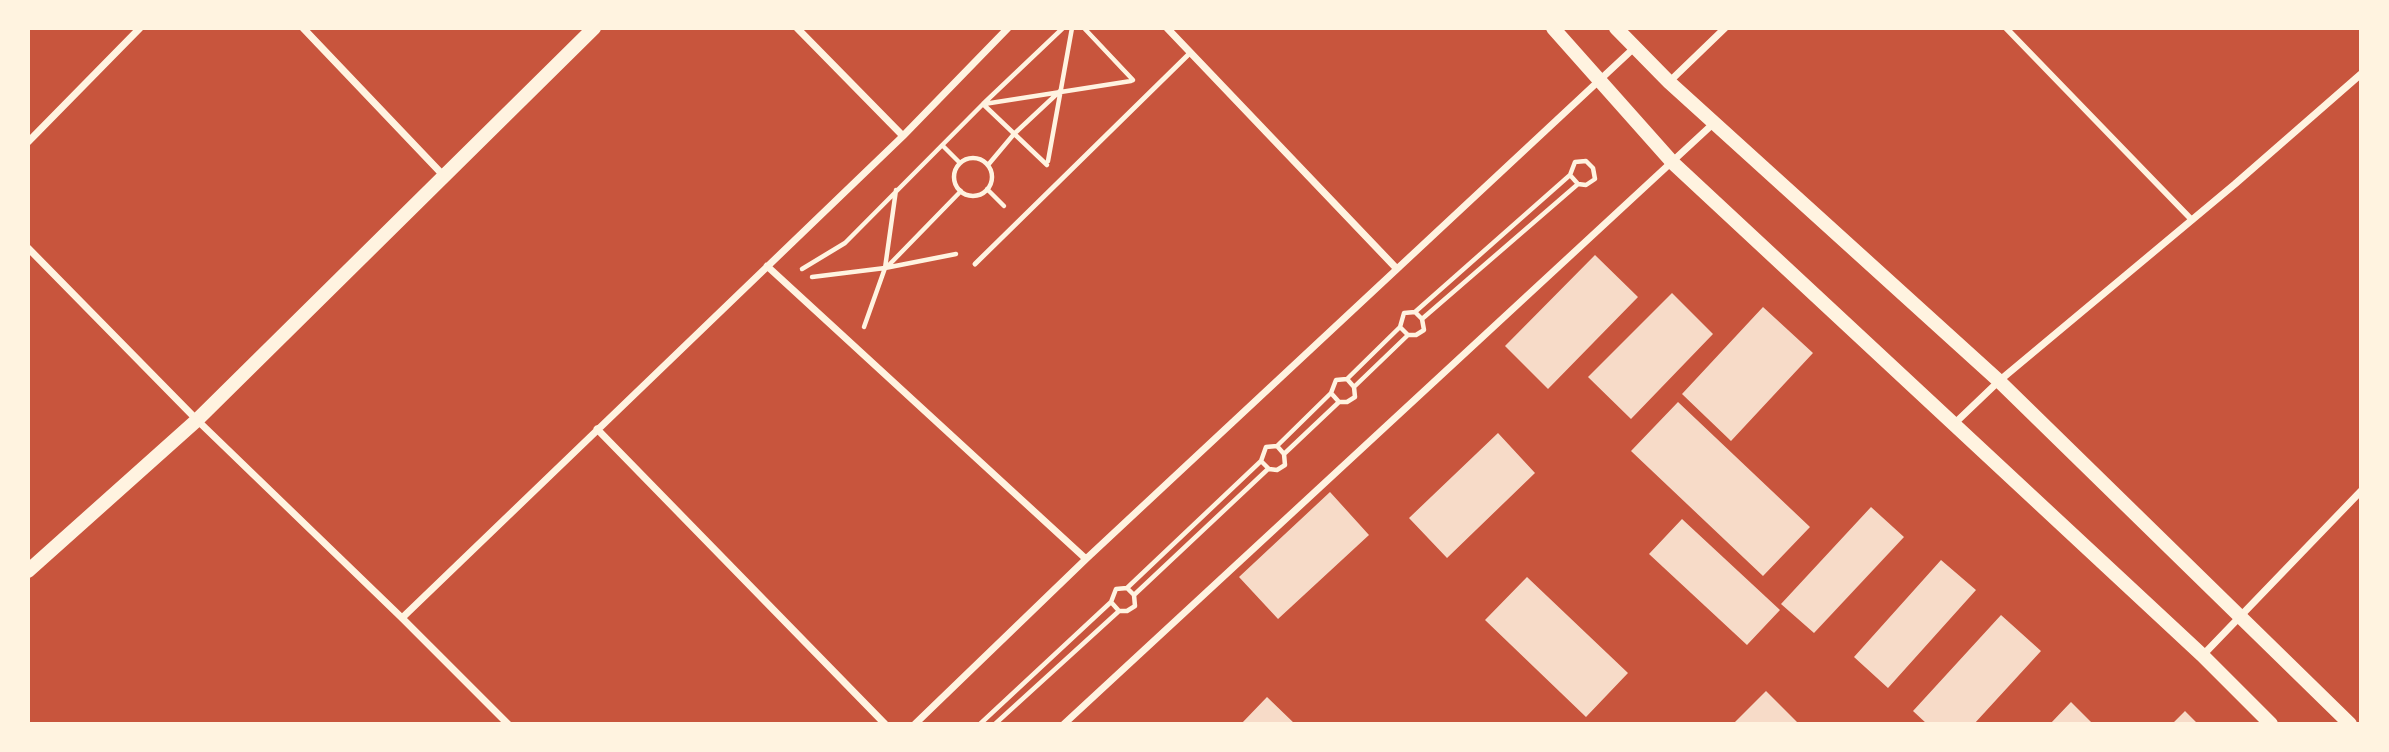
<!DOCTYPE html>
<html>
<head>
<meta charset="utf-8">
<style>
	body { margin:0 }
	#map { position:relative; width:2389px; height:752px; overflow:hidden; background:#c8553d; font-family:"Exo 2",sans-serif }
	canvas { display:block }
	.frame { position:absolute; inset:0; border:30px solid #fff3e0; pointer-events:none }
</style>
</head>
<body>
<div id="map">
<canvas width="2389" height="752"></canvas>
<div class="frame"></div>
</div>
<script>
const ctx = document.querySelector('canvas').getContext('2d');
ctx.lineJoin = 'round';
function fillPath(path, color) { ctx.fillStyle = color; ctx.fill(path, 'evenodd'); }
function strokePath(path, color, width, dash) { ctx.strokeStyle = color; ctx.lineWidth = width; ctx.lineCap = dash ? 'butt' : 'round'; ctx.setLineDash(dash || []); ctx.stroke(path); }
const building = new Path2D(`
	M1595,255l43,42 -90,92 -43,-43z
	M1672,293l41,41 -82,85 -43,-42z
	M1763,307l50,46 -82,88 -49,-47z
	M1678,402l132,125 -47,49 -132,-125z
	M1498,433l37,40 -88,85 -38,-40z
	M1330,492l39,43 -91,84 -39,-42z
	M1871,507l33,30 -90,96 -33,-29z
	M1682,519l98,91 -33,35 -98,-91z
	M1941,560l35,30 -88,98 -34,-31z
	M1527,577l101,96 -42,44 -101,-97z
	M2001,615l40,36 -67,73h-47l-14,-13z
	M1766,691l33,33h-66z
	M1267,697l28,27h-54z
	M2071,702l22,22h-43z
	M2185,711l13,13h-26z`);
const path = new Path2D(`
	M1084,28l49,52
	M984,104l147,-23
	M984,105l63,60
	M943,146l17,17
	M954 177a19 19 0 1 1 38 0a19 19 0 1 1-38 0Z
	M1048,161l24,-133
	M988,165l26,-31 46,-43
	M987,189l17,17
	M886,268l75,-77
	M802,269l43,-26 138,-139 80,-76
	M812,277l73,-9 11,-78
	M1415,312l155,-137 5,-13 11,-1 7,7 2,11 -9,6 -8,-1 -8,-9
	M1422,319l156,-135
	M864,327l21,-59 71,-14
	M1347,379l53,-52 4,-14 11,-1 7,7 2,11 -8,5h-8l-8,-8
	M1354,387l54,-52
	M1277,446l54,-53 5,-13 11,-1 7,8 1,10 -8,5h-8l-8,-9
	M1284,454l55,-52
	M1127,588l134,-127 5,-14 11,-1 7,8 1,11 -8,5 -8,-1 -8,-8
	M1134,595l134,-126
	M980,724l131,-122 5,-13 11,-1 7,7 1,11 -8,5h-8l-8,-9
	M995,724l124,-113`);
const service = new Path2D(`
	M975,264l215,-211`);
const pedestrian = new Path2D(`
	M2006,28l186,192`);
const minor = new Path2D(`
	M303,28l140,147
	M797,28l106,108
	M1167,28l230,241
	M1669,82l56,-54
	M28,142l112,-114
	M28,248l169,172 205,198 106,106
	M767,266l319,293
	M1954,424l45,-43 236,-197 126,-110
	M597,429l288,295
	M402,618l501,-482 105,-108
	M2203,655l158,-164
	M915,724l171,-165 548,-511
	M1064,724l651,-602`);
const secondary = new Path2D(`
	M1553,28l120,135 529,492 69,69
	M1616,28l53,54 330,299 351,343
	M28,571l169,-151 397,-392`);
fillPath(building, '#f7dbc8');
strokePath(path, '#fff3e0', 4.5);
strokePath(service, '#fff3e0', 5);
strokePath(pedestrian, '#fff3e0', 6);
strokePath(minor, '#fff3e0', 7);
strokePath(secondary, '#fff3e0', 14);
</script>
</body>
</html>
